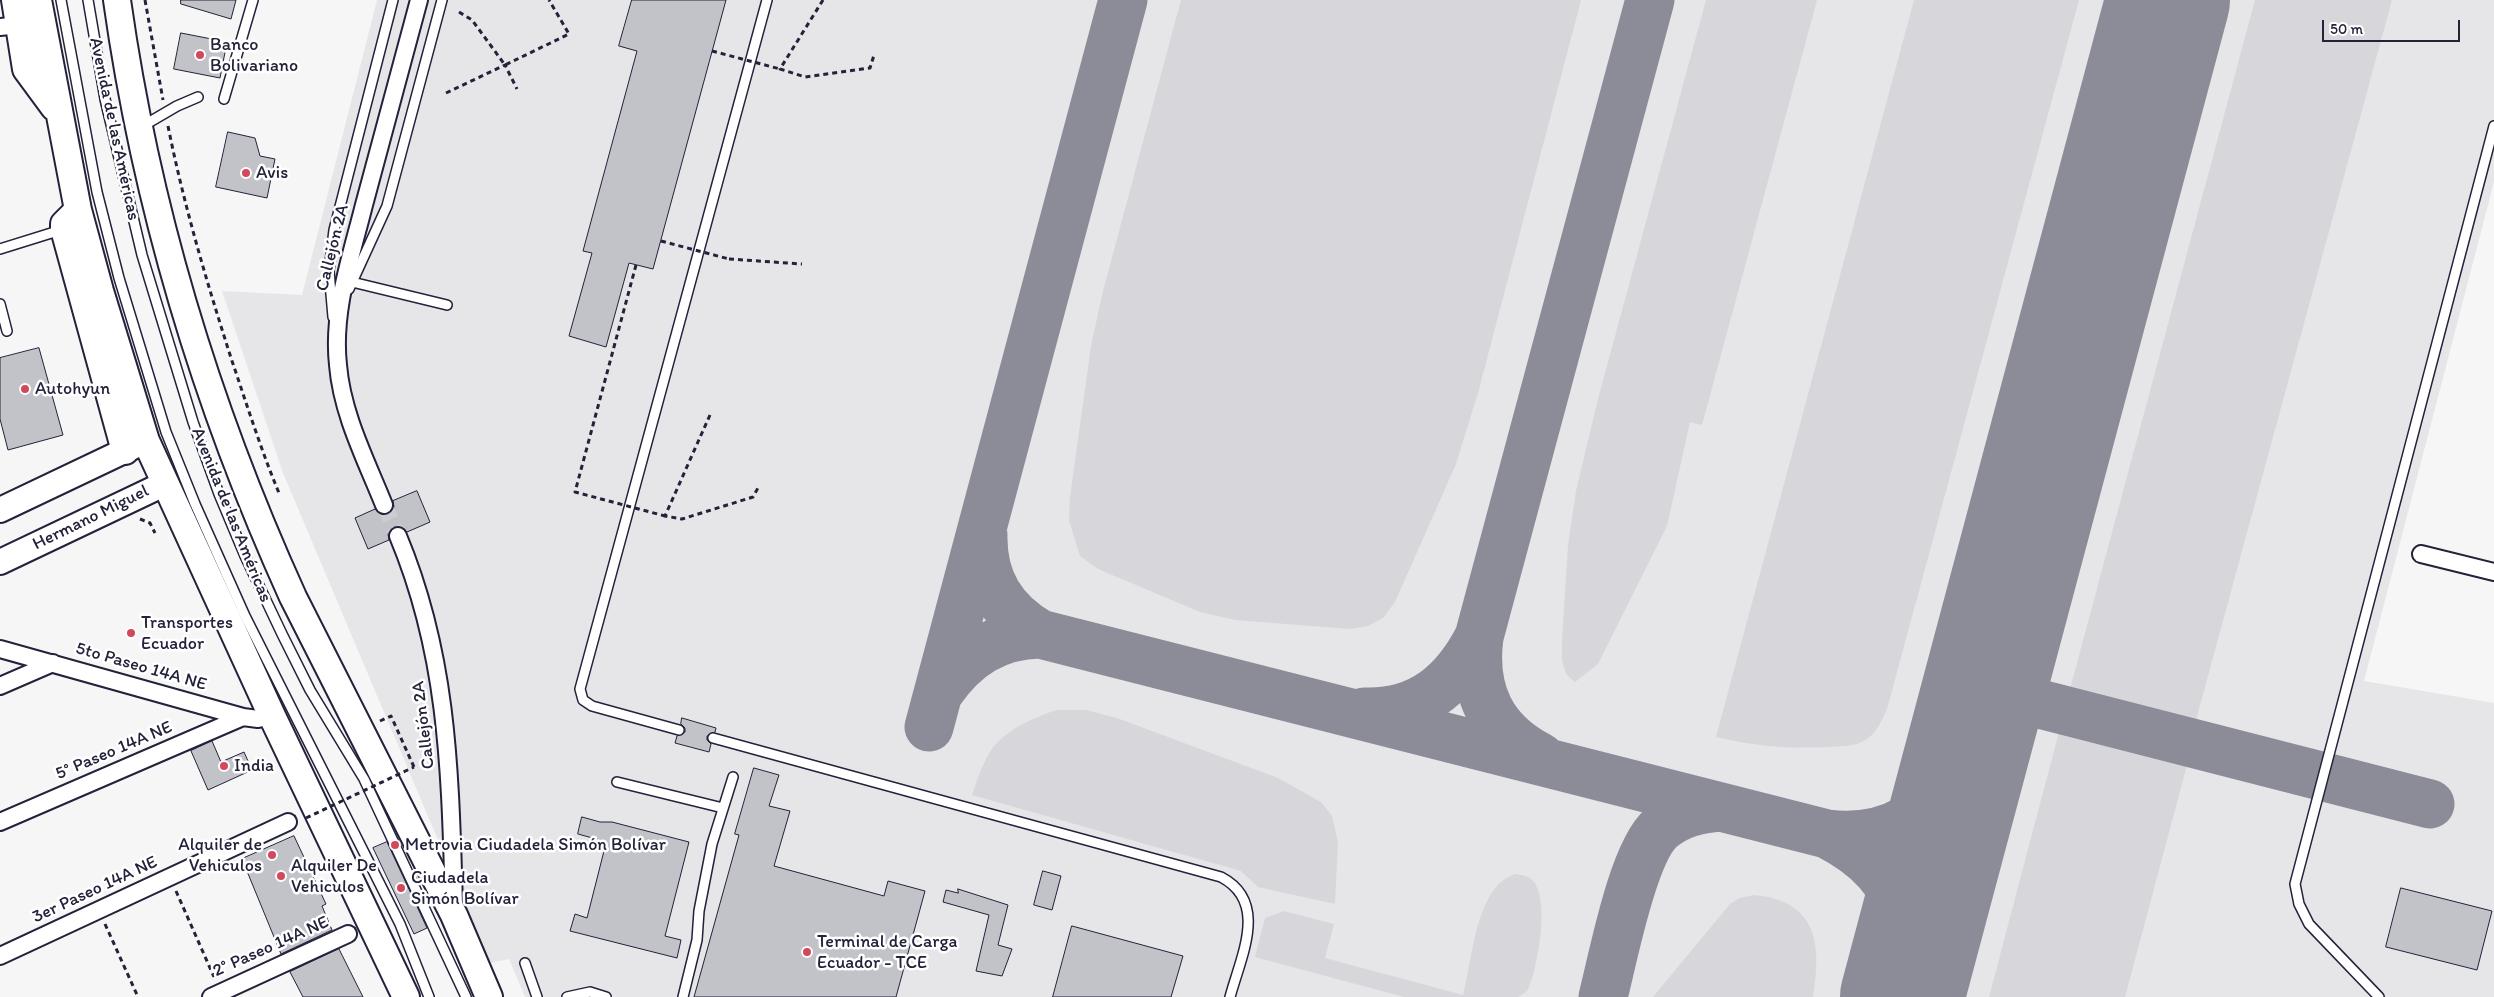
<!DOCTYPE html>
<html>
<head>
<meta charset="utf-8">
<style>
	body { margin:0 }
	#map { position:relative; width:2494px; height:997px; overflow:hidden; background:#f6f6f7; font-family:Itim,sans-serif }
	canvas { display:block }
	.scale { position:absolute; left:2322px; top:20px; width:138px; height:22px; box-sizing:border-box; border:2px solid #22223b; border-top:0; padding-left:6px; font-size:15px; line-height:18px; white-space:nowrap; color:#22223b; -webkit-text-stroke:4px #fff; paint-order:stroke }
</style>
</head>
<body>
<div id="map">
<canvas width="2494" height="997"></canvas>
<div class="scale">50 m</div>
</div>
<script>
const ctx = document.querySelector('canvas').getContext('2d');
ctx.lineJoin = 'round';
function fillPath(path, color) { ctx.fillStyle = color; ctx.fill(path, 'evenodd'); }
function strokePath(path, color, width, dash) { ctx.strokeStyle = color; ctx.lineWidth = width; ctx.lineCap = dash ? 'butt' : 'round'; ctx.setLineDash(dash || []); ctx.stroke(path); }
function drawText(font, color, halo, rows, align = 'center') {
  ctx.font = font + ' Itim,sans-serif'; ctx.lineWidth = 5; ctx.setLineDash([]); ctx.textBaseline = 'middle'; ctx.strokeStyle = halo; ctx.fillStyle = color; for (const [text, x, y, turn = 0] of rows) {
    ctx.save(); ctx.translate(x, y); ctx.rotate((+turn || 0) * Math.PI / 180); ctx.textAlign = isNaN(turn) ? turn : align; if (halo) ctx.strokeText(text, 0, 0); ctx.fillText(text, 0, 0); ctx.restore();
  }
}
const built = new Path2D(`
	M377,0h2117v182l-130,499 130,22v294h-1969l-16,-38 -19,4 -207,-490 -61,-182 80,4z`);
const green = new Path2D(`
	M1181,0h400l-103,393 -22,71 -61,138 -12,16 -15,8 -18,3 -115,-9 -35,-8 -102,-43 -18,-13 -11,-36 1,-23 21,-151 12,-55z
	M1706,0h111l-115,425 -12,-3 -23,104 -69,138 -23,18 -9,-8 -4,-14v-20l6,-95 8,-54 22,-92z
	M1914,0h165l-192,709c-6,13 -11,26 -25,33 -11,5 -23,4 -35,5 -38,2 -74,-1 -111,-10z
	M2255,0h137l-199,731 -112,-29 -11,-13z
	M1057,710h29l31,8 161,60 43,24 11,14 6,27 -3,61 -77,-17 -17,-16 -269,-76c4,-12 8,-24 14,-36 12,-26 45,-41 71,-49z
	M2072,725l12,1 106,28 -65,243h-136l71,-269z
	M1515,874c7,1 13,1 18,7 17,19 5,84 -4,106 -2,5 -6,7 -11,10h-114l-149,-40 10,-39 19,-7 50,13 -9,34 138,37c10,-35 12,-108 52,-121z
	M1754,895c63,6 68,48 59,102h-160l77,-93 10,-6z`);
const taxiway = new Path2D(`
	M983,535c-1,45 19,77 57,99
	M1479,637c-7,54 12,95 61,120
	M1985,690l445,114
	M940,691c25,-36 56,-56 100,-57l787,200c39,20 70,48 79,94 2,13 2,28 3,42
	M1364,712c56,2 91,-28 115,-75l171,-637
	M929,727l194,-727
	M1827,834c65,8 104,-22 139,-74
	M1603,997c10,-39 30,-145 58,-169 18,-15 37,-19 60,-21`);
const runway = new Path2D(`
	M1902,997l266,-997`);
const building = new Path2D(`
	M181,0h55l-5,19 -50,-15z
	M632,0h94l-73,269 -24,-6 -23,84 -37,-11 23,-83 -9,-2 54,-200 -18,-5z
	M181,33l46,9 -7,36 -46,-9z
	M228,132l27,6 5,18 15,3 -8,39 -51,-11z
	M39,348l24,87 -55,15 -8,-31v-61z
	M417,491l13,31 -23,10 -7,-6 -6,1 -6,7 1,6 -21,9 -13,-31 20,-9 7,6 6,-1 6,-7 -1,-6z
	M682,718l34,10 -1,4 -8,4v4l4,4 -2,8 -34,-9 2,-7 8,-4v-4l-4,-4z
	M212,741l9,21 23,-10 8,18 -44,20 -17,-39z
	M754,768l25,7 -10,31 21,5 -16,55 110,30 4,-15 37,10 -29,106h-202l45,-162 -4,-1z
	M582,817l18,5h12l77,20 -24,94 16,4 -4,18 -107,-27 5,-17 12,4 18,-71 -11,-3 2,-5 -18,-5z
	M294,836l32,68 -4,2 10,24 -51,24 -39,-95z
	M387,842l40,86 -13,6 -41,-86z
	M1043,871l18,5 -9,34 -18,-5z
	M2401,888l91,23 -15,59 -91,-23z
	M958,889l50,16 -10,40 14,4 -10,27 -26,-5 13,-56 -46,-13 3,-12 12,3z
	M1072,926l111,30 -12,41h-118z
	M339,949l24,48h-60l-13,-25z`);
const streetTunnel = new Path2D(`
	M384,505l14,31`);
const path = new Path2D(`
	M145,0l18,100
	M823,0l-43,69 25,8 65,-9 4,-13
	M459,12l13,8 33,45 64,-31 -20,-34
	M446,93l59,-28 12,24
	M168,126c16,80 39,157 64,235 15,44 29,89 47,132
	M729,259l73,5
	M710,415l-45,101 17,3 71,-22 6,-11
	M140,519l10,4 5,10
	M380,721l11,-5 23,51
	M176,891l38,86
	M105,924l33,73`);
const lane = new Path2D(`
	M61,0l36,192 22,86 47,154 29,72 50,112 155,308 29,73
	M88,0l17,99 37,156 51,167 26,72 26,62 37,78 28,56 54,89 102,218
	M224,99l29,-99
	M141,127l36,-21 21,-9
	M0,249l61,-19
	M352,282l95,23
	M349,289l38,-83 55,-206
	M0,304l7,27
	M333,317l-4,-46 5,-41 59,-230
	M679,730l-87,-24 -9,-6 -3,-11 187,-689
	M713,738l508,139c48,25 20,79 9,120
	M617,782l106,26
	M525,963l12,34
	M567,997l23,-5 16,5
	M683,997l14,-57 2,-29 13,-67 21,-67
	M2379,997l-70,-73 -10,-20 -4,-20 199,-758`);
const street = new Path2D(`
	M0,27l19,-2
	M384,505c-18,-45 -42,-91 -46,-140 -6,-54 13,-108 26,-160 18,-68 37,-137 55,-205
	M398,536c51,122 52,239 56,369
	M2421,554l73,18
	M0,649l243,68 15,2 14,-3
	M0,686l53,-23
	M0,822l243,-105
	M0,956l288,-134
	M211,997l137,-63`);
const secondary = new Path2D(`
	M0,510l143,-68
	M0,562l164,-78`);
const primary = new Path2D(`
	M15,0l11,69 28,38
	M38,0l40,210 22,81 46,150 126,275 134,281
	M117,0c29,206 90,408 176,597l161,318 35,82
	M78,210l-14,14v5l61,222`);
const pathBridge = new Path2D(`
	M712,51l68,18
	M661,241l68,18
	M636,265l-61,227 90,24
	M306,818l108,-51`);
const markers = [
	[200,55,5,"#d1495b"],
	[246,173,5,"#d1495b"],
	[25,389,5,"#d1495b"],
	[131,633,5,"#d1495b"],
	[224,766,5,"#d1495b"],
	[395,845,5,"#d1495b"],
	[272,855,5,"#d1495b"],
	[281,876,5,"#d1495b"],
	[401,888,5,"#d1495b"],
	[807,952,5,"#d1495b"]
];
const poiNames = [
	["Banco",210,45],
	["Bolivariano",210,66],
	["Avis",256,173],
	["Autohyun",35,389],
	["Transportes",141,623],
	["Ecuador",141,644],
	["India",234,766],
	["Alquiler de",262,845,"right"],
	["Vehiculos",262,866,"right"],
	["Metrovia Ciudadela Simón Bolívar",405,845],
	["Alquiler De",291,866],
	["Vehiculos",291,887],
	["Ciudadela",411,878],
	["Simón Bolívar",411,899],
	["Terminal de Carga",817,942],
	["Ecuador - TCE",817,963]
];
const streetNames = [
	["Avenida de las Américas",114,129,78],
	["Callejón 2A",333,248,-76],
	["Avenida de las Américas",231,515,68],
	["Hermano Miguel",91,518,-26],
	["5to Paseo 14A NE",141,667,16],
	["Callejón 2A",424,725,-97],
	["5° Paseo 14A NE",114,751,-23],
	["3er Paseo 14A NE",95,890,-25],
	["2° Paseo 14A NE",271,947,-24]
];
fillPath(built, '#e6e6e9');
fillPath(green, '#d7d7db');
strokePath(taxiway, '#8c8c99', 49);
strokePath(runway, '#8c8c99', 124);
fillPath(building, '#c2c2c9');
strokePath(building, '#22223b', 1);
strokePath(streetTunnel, '#ccccd1', 16, [16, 8]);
strokePath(lane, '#22223b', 12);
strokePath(street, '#22223b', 20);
strokePath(secondary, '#22223b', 28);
strokePath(primary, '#22223b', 30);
strokePath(path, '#22223b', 3, [5, 4]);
strokePath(lane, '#fff', 9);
strokePath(street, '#fff', 16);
strokePath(secondary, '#fff', 24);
strokePath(primary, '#fff', 26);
strokePath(pathBridge, '#22223b', 3, [5, 4]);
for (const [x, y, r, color] of markers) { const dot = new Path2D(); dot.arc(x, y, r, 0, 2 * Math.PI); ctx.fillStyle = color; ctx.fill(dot); strokePath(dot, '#fff', 2); }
drawText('18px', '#22223b', '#fff', poiNames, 'left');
drawText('18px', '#22223b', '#fff', streetNames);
</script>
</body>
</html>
